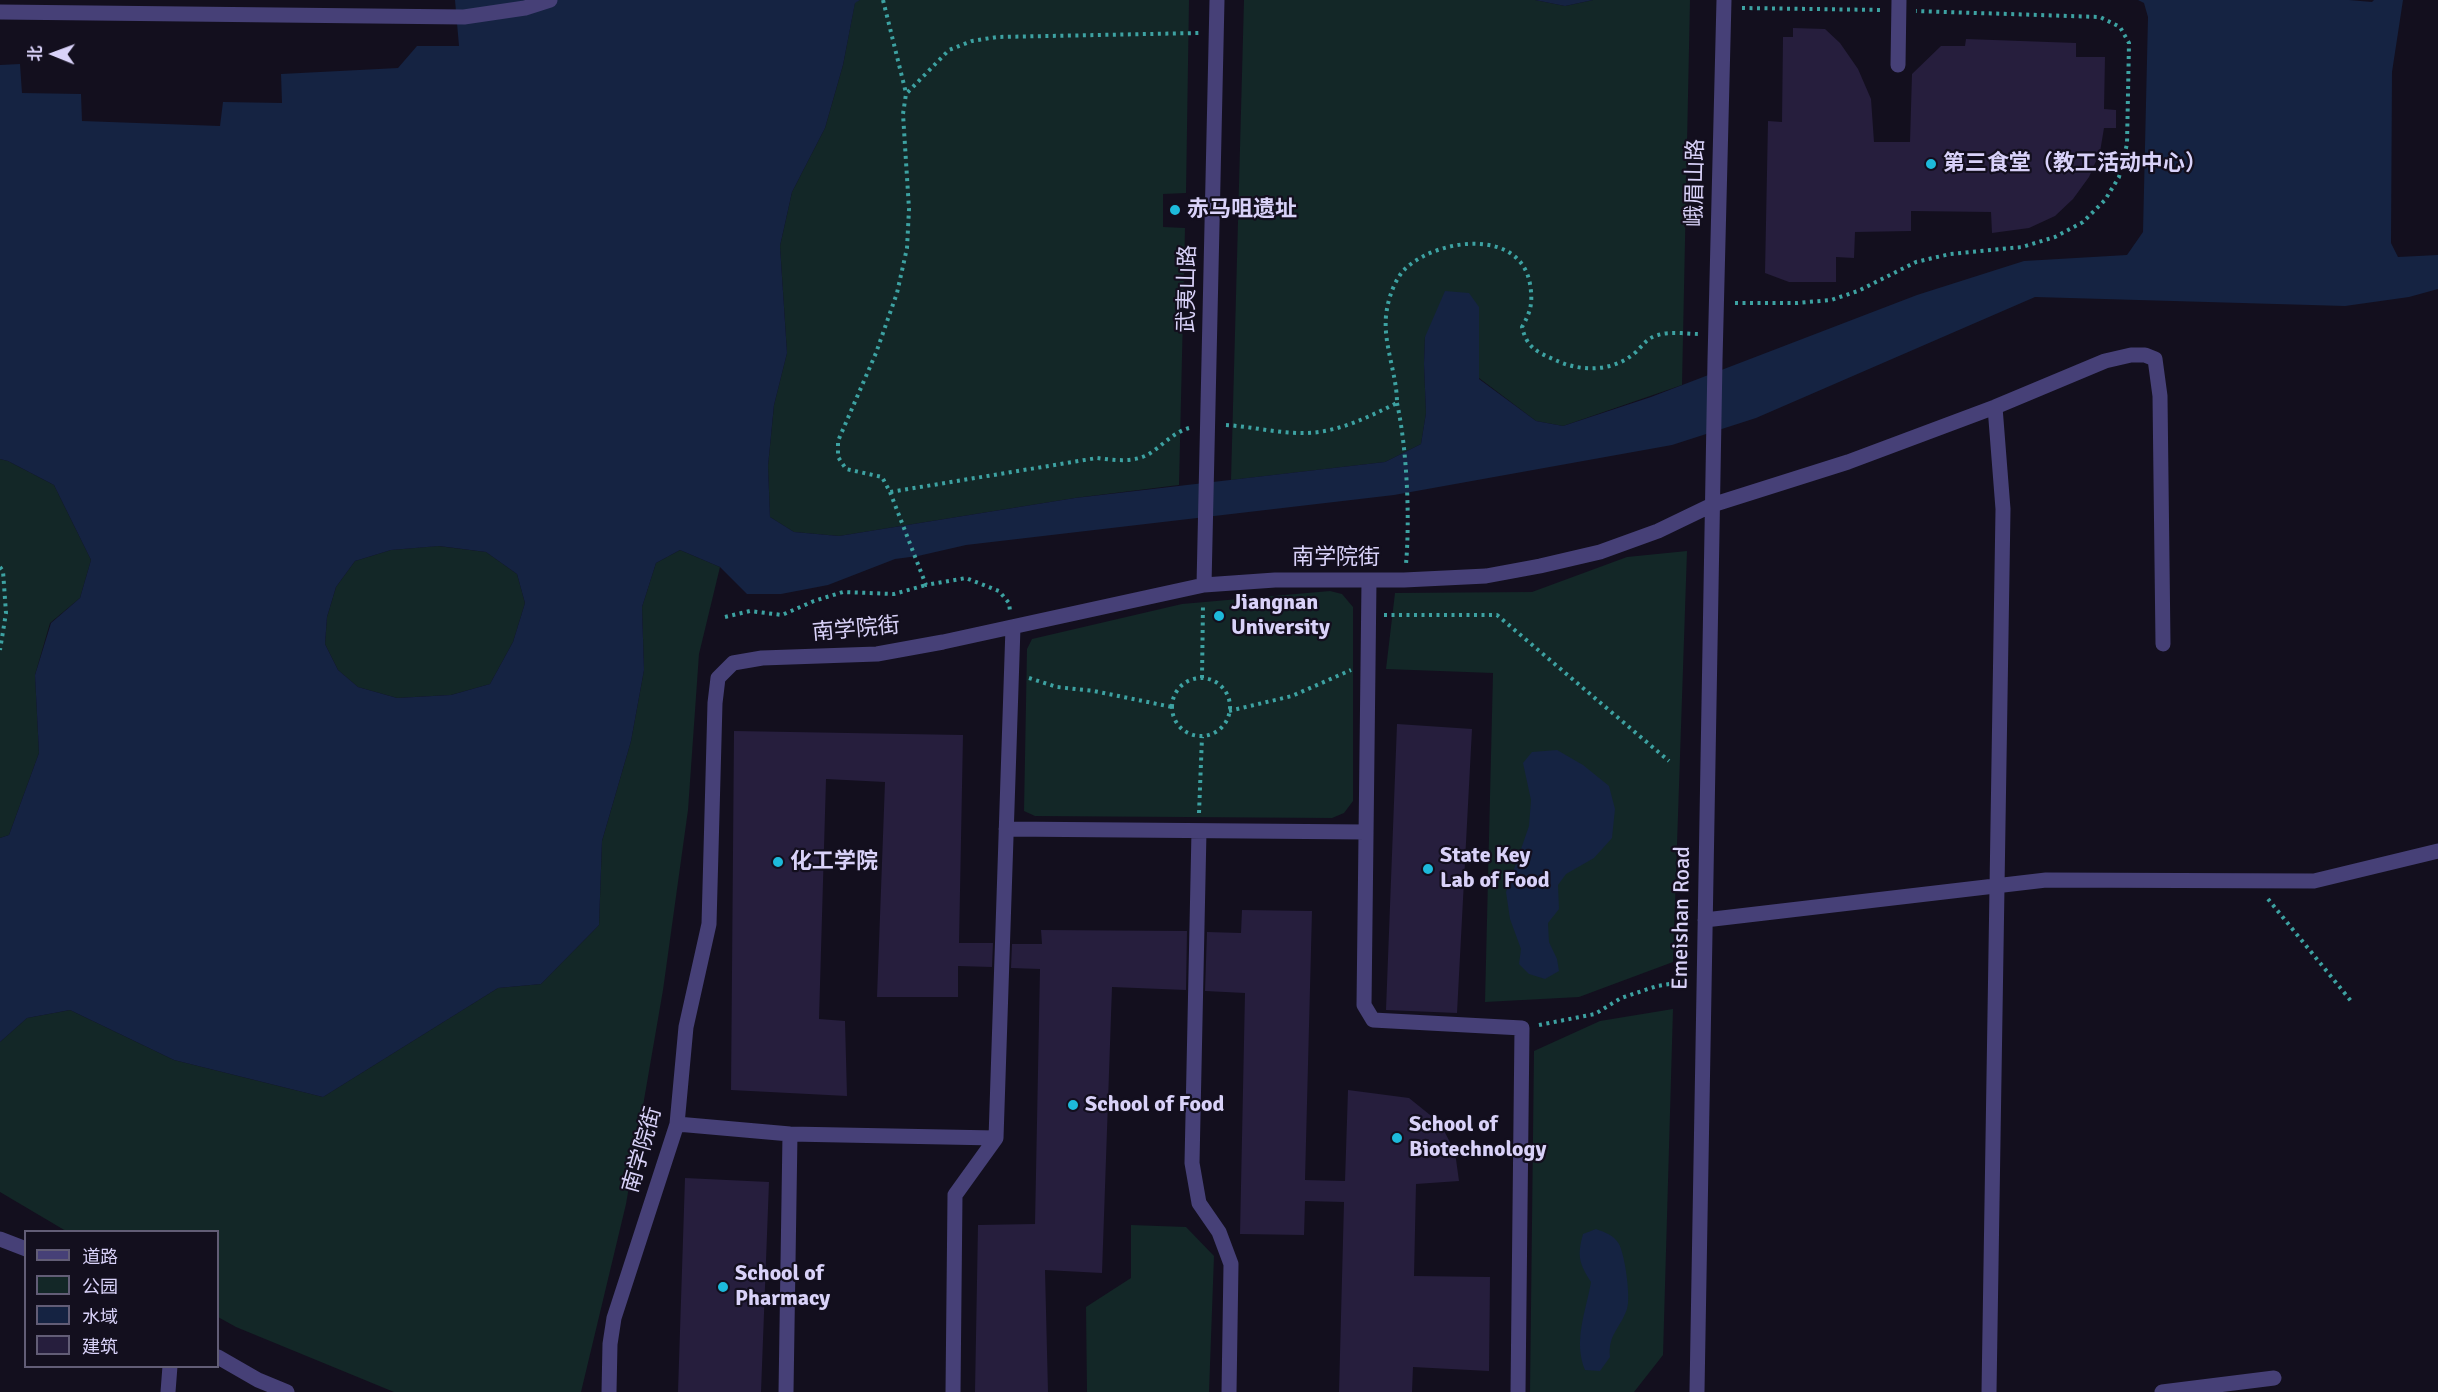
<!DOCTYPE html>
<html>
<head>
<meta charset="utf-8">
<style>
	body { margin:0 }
	#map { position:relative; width:2438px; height:1392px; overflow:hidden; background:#130f1e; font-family:Signika,"Noto Sans SC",sans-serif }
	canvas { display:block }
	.legend { position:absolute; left:24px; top:1230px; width:195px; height:138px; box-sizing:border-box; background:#130f1e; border:2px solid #625d76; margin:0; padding:8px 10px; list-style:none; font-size:18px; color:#d9d2f9 }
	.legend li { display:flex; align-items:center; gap:12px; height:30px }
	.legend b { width:30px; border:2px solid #625d76 }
	.north { position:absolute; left:24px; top:24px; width:60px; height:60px; -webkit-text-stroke:4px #130f1e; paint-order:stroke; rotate:271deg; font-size:16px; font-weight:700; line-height:24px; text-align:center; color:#d9d2f9 }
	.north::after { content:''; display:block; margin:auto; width:21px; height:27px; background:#d9d2f9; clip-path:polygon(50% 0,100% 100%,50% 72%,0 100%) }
</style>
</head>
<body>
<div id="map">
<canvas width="2438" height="1392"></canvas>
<ul class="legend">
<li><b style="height:8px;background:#464077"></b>道路</li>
<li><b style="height:16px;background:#132727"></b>公园</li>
<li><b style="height:16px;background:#152342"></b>水域</li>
<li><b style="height:16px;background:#261e3d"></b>建筑</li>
</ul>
<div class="north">北</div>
</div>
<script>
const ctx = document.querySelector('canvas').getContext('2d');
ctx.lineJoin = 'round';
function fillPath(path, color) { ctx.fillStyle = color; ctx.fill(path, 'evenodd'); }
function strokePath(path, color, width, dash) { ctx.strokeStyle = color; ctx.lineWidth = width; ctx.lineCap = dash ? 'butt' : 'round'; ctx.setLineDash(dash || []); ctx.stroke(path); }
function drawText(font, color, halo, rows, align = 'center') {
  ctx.font = font + ' Signika,"Noto Sans SC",sans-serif'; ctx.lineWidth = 4.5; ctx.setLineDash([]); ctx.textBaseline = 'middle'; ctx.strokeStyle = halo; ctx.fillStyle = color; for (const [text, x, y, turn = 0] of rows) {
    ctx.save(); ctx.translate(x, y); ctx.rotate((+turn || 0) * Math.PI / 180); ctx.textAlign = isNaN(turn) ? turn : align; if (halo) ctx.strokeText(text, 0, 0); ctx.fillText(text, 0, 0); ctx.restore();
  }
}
const green = new Path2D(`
	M860,0h329l-3,193 -23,1v33l22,1 -6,257 -104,13 -236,38 -45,-4 -24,-15 -2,-51 6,-61 13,-52 -7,-107 12,-54 33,-64 18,-63 12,-63z
	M1244,0h291l30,6 28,-6h97l-8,385 -119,41 -27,-5 -57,-43v-71l-54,30 -1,27 2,49 -5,31 -36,18 -154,18z
	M0,459l8,2 46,24 37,75 -11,38 -30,25 -15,52 4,78 -30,82 -9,3z
	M438,546l48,6 31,22 8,29 -12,39 -23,42 -39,11 -54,3 -39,-11 -20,-17 -13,-26 2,-27 9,-30 19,-26 36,-11z
	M680,550l40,17 -21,87 -11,156 -25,180 -37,214 -45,188h-187l-158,-65 -18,-10v-85l-152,-1 -66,-39v-150l27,-24 43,-8 104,50 149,37 175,-109 43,-4 58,-59 3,-84 29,-100 13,-71 -2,-63 14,-44z
	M1687,551l-14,411 -94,35 -94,5 8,-329 -107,-4 9,-76 137,-1 95,-35z
	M1330,591l12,3 11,13v194l-9,12 -12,5 -297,-2 -11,-5 3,-162 5,-10 150,-35z
	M1673,1009l-10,346 -29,37h-104l4,-341 66,-30z
	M1131,1225l55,2 28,29 -5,136h-122l-1,-85 45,-29z`);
const water = new Path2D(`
	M455,0h405l-5,3 -12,62 -18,63 -33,64 -12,54 7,107 -13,52 -6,61 2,51 24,15 45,4 236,-38 310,-36 36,-18 5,-31 -2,-49 1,-27 20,-46 24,2 10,14v72l57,42 27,5 88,-29 266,-102 107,-34 103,-6 16,-23 5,-215 -4,-14 -6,-3h211l23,2 2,-2h29l-11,72 -1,171 7,14 40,-2v34l-29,8 -64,9 -310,-9 -279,121 -84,27 -278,50 -428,50 -48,11 -23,3 -67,26 -47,9h-34l-27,-27 -40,-17 -24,13 -14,44 2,63 -13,71 -29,100 -3,84 -58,59 -43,4 -175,109 -149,-37 -104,-50 -43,8 -27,24v-204l9,-3 30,-82 -4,-78 16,-52 29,-25 11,-38 -37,-75 -46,-24 -8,-2v-394l20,-1 2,29 59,1 1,27 138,5 3,-24 59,1 -1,-29 117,-6 19,-22h42zM439,546l47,6 31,22 8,29 -12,39 -23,42 -39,11 -54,3 -39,-11 -20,-17 -13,-26 2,-27 9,-30 19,-26 36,-11z
	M1535,0h58l-28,6z
	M1557,750l26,15 26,21 6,23 -3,29 -18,20 -28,16 -8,11 1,24 -11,14 1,19 8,17 2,12 -14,8 -16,-5 -10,-10 2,-15 -11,-30 -4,-27 23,-66 2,-26 -8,-37 9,-11z
	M1596,1229c8,3 18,6 23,15 6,11 12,54 8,65 -7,20 -19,25 -17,48l-10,14 -15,-1c-12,-29 1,-59 6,-88 -12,-19 -14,-26 -8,-48z`);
const building = new Path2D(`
	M1793,28l32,1 15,14 18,26 13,30 3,43h36l2,-68 29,-28h24l1,-7 110,4v14h29l-1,52 12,1v18h-12l-4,24 -11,25 -16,22 -18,17 -26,12 -37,5 -1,-21 -80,-1v20l-56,1 -1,26 -18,-1v25h-47l-24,-9 3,-152 14,1 1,-85h10z
	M1397,724l75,5 -15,284 -71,-3z
	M734,731l229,4 -4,208h34l-1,24 -34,-1v31h-81l8,-215 -59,-3 -7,240 26,2 2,75 -116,-6z
	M1242,910l70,1 -7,269 40,1 3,-91 61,8 31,25 15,29 4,29 -43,3 -2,92 76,1 -1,94 -76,-4 -1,25h-73l5,-190 -39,-1 -1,34 -64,-1 5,-241 -40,-2 2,-59 34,1z
	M1041,930l146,1 -1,59 -74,-3 -10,286 -57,-3 3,122h-73l3,-167 57,-1 5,-255 -29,-1 1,-24h30z
	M685,1178l84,4 -8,210h-83z`);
const path = new Path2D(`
	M883,0l23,93
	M1742,8l140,2
	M1735,303h62l34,-3 27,-9 58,-29 34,-8 72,-7 33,-10 28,-15 22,-22 14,-23 8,-33 2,-101 -9,-16 -20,-10 -184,-6
	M1397,403c10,46 13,115 9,161
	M1226,425c31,2 62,11 93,7 28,-4 53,-17 78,-29 0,-31 -16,-63 -10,-94 2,-13 9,-32 19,-41 33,-30 114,-40 124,16 3,19 1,27 -8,43 5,20 13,24 31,32 26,13 59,14 83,-7 7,-7 11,-14 22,-17 12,-4 29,-1 42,-1
	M1189,428c-15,4 -26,17 -40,26 -16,9 -35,6 -52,4l-207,34 -8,-15 -36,-8 -8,-12v-16l38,-88 21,-60 10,-45 2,-39 -6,-95 3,-20 43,-44 23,-9 25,-4 202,-4
	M890,492l36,93 40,-7 33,13 10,12 1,8
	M0,567l3,4 3,42 -6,37
	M1384,615h113l172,146
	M725,617l25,-6 32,4 32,-14 29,-9 51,2 32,-9
	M1029,678l28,9 37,4 78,16
	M1202,678l1,-74
	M1172 707a29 29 0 1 1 58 0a29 29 0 1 1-58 0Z
	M1229,711l63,-15 59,-26
	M1199,813l3,-76
	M2268,899l83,102
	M1539,1025l56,-11 26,-16 36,-12 31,-5`);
const minor = new Path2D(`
	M0,12l464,5 61,-9 25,-8
	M1898,65l1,-65
	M1369,581l-5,424 9,15 149,8 -4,364
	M1204,585l13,-585
	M1006,829l360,3
	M1199,831l-7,332 7,40 20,29 12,32 -2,128
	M1705,920l341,-40 268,1 124,-30
	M677,1124l113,10 206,4
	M0,1239l26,10
	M218,1357l40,23 29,12
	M1697,1391l18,-1031 9,-360
	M168,1392l2,-26
	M609,1392l1,-48 4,-26 63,-194 9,-97 23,-103 6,-221 3,-25 15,-15 29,-5 115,-4 66,-12 261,-57 71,-5h129l82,-4 54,-10 60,-14 58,-21 54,-26 136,-43 147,-55 110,-46 26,-6h14l10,4 5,37 3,248
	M786,1392l4,-258
	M953,1392l2,-197 41,-57 17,-511
	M1989,1392l14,-883 -8,-102
	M2162,1392l112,-14`);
const markers = [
	[1931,164,6,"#1dbadb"],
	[1175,210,6,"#1dbadb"],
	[1219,616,6,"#1dbadb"],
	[778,862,6,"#1dbadb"],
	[1428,869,6,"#1dbadb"],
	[1073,1105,6,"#1dbadb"],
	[1397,1138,6,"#1dbadb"],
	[723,1287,6,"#1dbadb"]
];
const poiNames = [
	["第三食堂（教工活动中心）",1943,164],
	["赤马咀遗址",1187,210],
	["Jiangnan",1231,603],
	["University",1231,628],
	["State Key",1440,856],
	["Lab of Food",1440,881],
	["化工学院",790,862],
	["School of Food",1085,1105],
	["School of",1409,1125],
	["Biotechnology",1409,1150],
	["School of",735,1274],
	["Pharmacy",735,1299]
];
const streetNames = [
	["峨眉山路",1696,183,-89],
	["武夷山路",1188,289,-89],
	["南学院街",1336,558],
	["南学院街",856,630,-5],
	["Emeishan Road",1682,918,-89],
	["南学院街",643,1150,-74]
];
fillPath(green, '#132727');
fillPath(water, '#152342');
fillPath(building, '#261e3d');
strokePath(path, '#3da2a2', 4, [3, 4.5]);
strokePath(minor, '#464077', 15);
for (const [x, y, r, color] of markers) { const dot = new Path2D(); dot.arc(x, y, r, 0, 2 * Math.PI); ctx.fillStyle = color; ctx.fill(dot); strokePath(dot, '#130f1e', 2); }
drawText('bold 22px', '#d9d2f9', '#130f1e', poiNames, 'left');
drawText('22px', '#d9d2f9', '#130f1e', streetNames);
</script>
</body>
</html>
